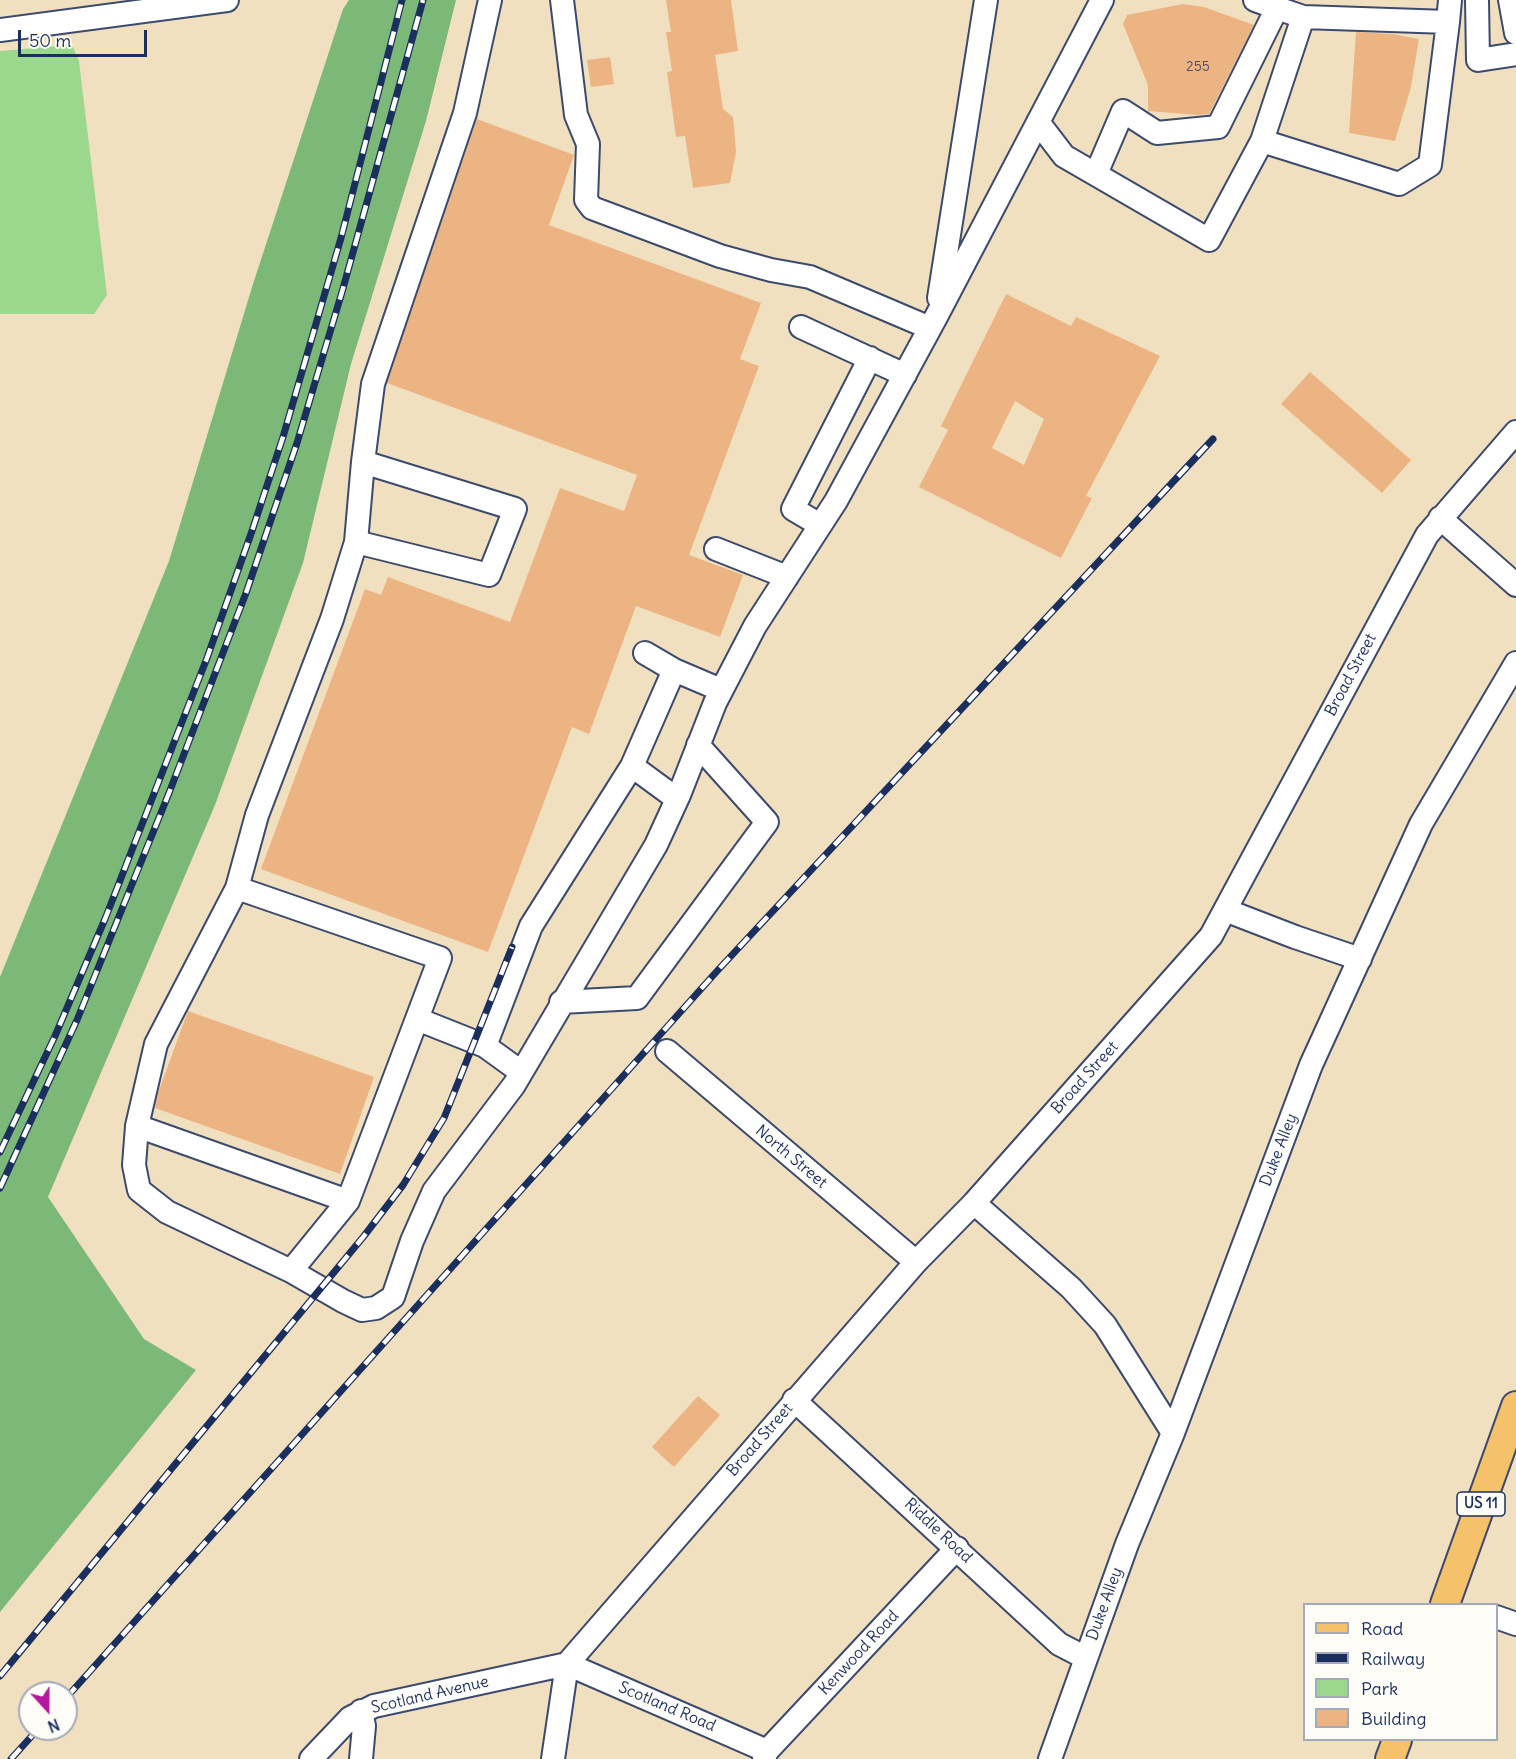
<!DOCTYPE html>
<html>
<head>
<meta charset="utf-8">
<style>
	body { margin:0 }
	#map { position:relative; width:1516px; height:1759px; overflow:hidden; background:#f1e0c0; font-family:Delius,sans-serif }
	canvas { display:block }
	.legend { position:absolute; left:1303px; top:1603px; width:195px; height:138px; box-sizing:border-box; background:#fdfcf7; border:2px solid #a3aaba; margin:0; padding:8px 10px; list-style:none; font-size:18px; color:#1b2f5e }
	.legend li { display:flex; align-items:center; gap:12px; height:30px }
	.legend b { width:30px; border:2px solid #a3aaba }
	.north { position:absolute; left:18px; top:1681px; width:60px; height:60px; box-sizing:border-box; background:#fdfcf7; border:2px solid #a3aaba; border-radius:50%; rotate:159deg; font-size:16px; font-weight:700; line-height:24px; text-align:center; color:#1b2f5e }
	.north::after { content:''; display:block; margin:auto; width:21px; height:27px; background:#b5179e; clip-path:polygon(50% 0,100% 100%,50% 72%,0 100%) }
	.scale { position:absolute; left:18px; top:30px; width:129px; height:27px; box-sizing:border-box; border:3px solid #1b2f5e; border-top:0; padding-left:8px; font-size:18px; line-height:21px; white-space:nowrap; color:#1b2f5e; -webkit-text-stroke:4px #fdfcf7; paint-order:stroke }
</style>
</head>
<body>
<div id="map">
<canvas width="1516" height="1759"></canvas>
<ul class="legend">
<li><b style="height:8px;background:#f5c16b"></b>Road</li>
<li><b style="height:8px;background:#1b2f5e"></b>Railway</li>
<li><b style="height:16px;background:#9bd88d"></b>Park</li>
<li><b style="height:16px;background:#ecb482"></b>Building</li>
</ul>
<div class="north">N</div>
<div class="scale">50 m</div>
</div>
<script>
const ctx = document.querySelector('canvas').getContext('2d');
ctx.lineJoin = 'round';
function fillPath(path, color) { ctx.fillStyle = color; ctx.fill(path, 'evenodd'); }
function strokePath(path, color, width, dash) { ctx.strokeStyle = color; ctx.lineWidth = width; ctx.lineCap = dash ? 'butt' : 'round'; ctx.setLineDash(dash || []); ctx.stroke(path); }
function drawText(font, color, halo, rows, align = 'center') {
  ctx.font = font + ' Delius,sans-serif'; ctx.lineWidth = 4.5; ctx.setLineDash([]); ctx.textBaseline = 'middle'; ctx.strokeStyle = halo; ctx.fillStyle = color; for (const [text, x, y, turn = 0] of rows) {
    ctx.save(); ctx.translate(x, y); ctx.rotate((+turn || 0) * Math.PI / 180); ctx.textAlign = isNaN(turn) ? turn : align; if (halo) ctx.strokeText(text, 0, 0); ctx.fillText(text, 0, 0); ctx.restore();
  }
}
const green = new Path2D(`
	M72,45l7,16 28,234 -13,19h-94v-263z`);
const forest = new Path2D(`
	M349,0h107l-30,121 -75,243 -48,199 -88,242 -167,392 96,142 52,31 -196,242v-635l169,-416 84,-277 90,-275z`);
const building = new Path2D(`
	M666,0h65l7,51 -23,4 8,54 10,8 3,35 -6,31 -37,5 -8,-52 -9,1 -9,-65 5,-1 -6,-39h5z
	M1183,4l21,3 50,18 -45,89 -12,1 -49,-4v-26l-25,-61 4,-9z
	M1356,32l36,2 27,5 -8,48 -16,54 -46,-8z
	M610,57l4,27 -23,3 -4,-27z
	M477,119l97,36 -25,70 212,78 -21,56 19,7 -70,189 54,20 -23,62 -84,-31 -47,128 -17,-7 -84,225 -227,-83 104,-280 16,6 7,-18 122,45 50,-134 64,23 13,-36 -250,-92z
	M1006,294l65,32 5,-9 84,39 -74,140 6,2 -31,60 -142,-71 29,-57 -7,-4zM1015,401l29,18 -20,46 -32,-17z
	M1310,372l101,88 -29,33 -101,-89z
	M188,1011l186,66 -34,97 -185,-66 3,-15z
	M698,1396l22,19 -46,52 -22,-20z`);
const minor = new Path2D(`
	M490,0l-25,113 -92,271 -10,78 -7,80 -24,77 -75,196 -20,73 -81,156 -19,82 -3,39 5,25 28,22 124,59 52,30 19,9 14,-2 17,-11 19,-56 22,-50 80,-106 142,-240 23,-50 36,-92 40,-77 81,-125 100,-184 166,-317
	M562,0l14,115 12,29 -2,56 6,8 128,48 51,14 39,7 120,51
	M1277,0v8l26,9 -41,124 137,43 31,-19 18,-143
	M1477,0l1,60 38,-6
	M1510,0l6,33
	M1303,17l145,5 2,-22
	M0,30l227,-30
	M1038,122l26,34 145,84 53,-99
	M1096,174l27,-63 34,22 61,-6 59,-119 -22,-8
	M939,298l47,-298
	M801,327l104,48
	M1440,518l76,67
	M820,525l-27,-16 77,-151
	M356,542l133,33 26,-66 -152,-47
	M716,549l71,28
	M645,653l29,17
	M677,799l-45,-33 42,-96 47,20
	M237,888l203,70 -92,243 -57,70
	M1225,910l70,27 65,22
	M561,1002l76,-4 130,-176 -69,-77
	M417,1019l68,27
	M667,1051l249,211
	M521,1072l-36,-26 46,-120 101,-160
	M137,1126l211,75
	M974,1203l97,85 34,37 68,108
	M794,1400l265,244 27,14
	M1496,1617l20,7
	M567,1664l349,-402 58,-59 237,-267 216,-401 89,-103
	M567,1664l200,87
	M311,1759l39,-41 24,-12 193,-42
	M361,1759l3,-33 -3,-15
	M553,1759l14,-95
	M764,1759l3,-8 190,-203
	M1050,1759l77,-215 46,-111 138,-368 110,-241 95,-161`);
const major = new Path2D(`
	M1445,1604l71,-198
	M1390,1759l7,-19`);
const rail = new Path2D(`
	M0,1152l55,-116 50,-117 102,-261 45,-127 31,-94 58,-199 61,-238
	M0,1188l77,-168 92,-227 77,-200 51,-150 45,-151 81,-292
	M0,1676l364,-440 39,-51 41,-67 68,-171
	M66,1698l652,-728 495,-531
	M11,1759l27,-30`);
const numberNames = [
	["255",1198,67]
];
const shields = [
	[1481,1504,48]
];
const shieldNames = [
	["US 11",1481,1504]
];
const streetNames = [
	["Broad Street",1351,675,-62],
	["Broad Street",1085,1078,-48],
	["Duke Alley",1279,1150,-69],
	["North Street",791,1157,40],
	["Broad Street",760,1440,-49],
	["Riddle Road",938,1531,43],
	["Duke Alley",1105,1604,-70],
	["Kenwood Road",859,1653,-47],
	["Scotland Avenue",430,1695,-13],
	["Scotland Road",667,1707,23]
];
fillPath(green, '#9bd88d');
fillPath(forest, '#7cb878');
fillPath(building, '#ecb482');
strokePath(minor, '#3b4a6d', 26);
strokePath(major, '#3b4a6d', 32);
strokePath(minor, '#fff', 22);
strokePath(major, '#f5c16b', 28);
strokePath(rail, '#1b2f5e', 7);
strokePath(rail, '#fdfcf7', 4.5, [14]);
drawText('14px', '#4f5067', null, numberNames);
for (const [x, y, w] of shields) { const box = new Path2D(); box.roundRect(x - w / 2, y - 12, w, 24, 4.5); ctx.fillStyle = '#fdfcf7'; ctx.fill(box); strokePath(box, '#1b2f5e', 1.5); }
drawText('bold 15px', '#1b2f5e', null, shieldNames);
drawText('16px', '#1b2f5e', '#fdfcf7', streetNames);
</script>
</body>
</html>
